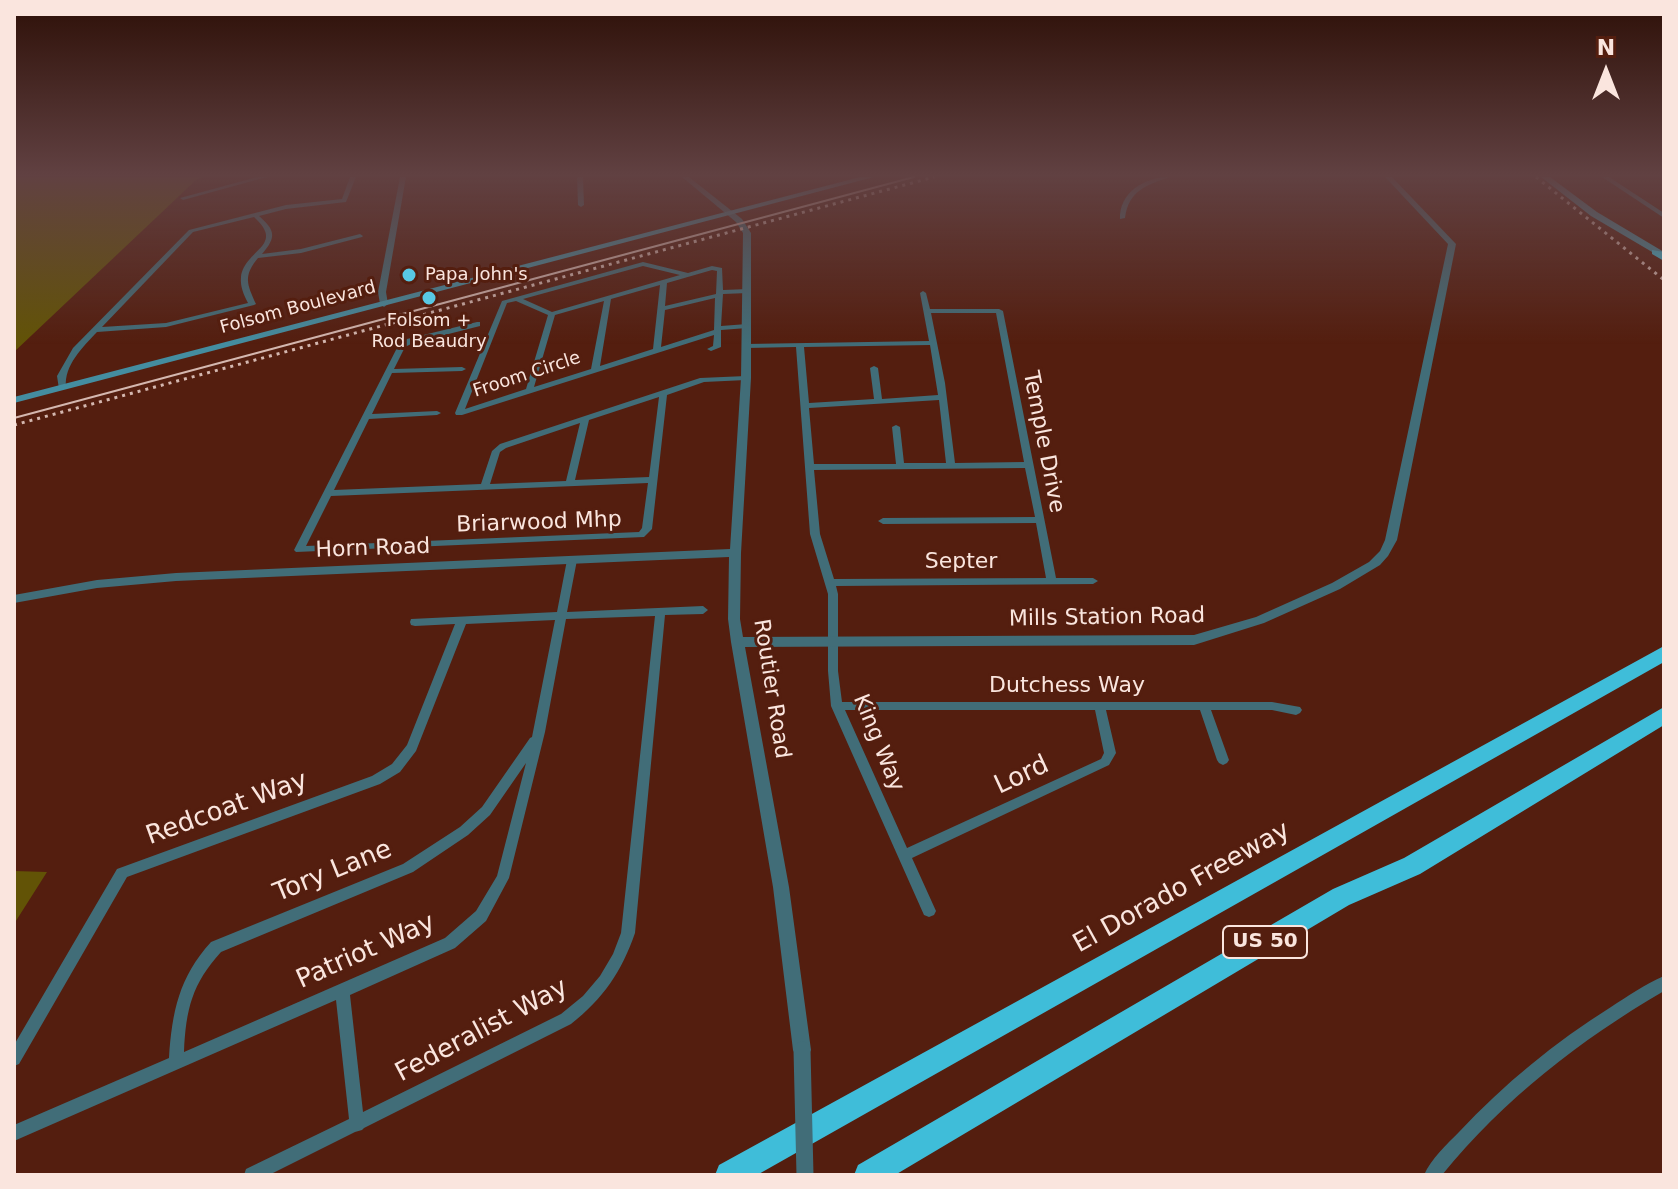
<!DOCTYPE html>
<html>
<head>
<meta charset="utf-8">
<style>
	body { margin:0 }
	#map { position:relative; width:1678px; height:1189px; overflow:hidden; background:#541e0f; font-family:"DejaVu Sans",sans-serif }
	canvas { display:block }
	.frame { position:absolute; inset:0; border:16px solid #fae5de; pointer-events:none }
	.north { position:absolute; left:1566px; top:32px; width:80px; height:80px; -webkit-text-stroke:6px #541e0f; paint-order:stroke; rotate:0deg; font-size:22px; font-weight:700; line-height:32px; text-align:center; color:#fae5de }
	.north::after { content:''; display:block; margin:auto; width:28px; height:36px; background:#fae5de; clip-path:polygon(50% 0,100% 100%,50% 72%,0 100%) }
</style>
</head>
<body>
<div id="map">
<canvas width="1678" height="1189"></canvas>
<div class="frame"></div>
<div class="north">N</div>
</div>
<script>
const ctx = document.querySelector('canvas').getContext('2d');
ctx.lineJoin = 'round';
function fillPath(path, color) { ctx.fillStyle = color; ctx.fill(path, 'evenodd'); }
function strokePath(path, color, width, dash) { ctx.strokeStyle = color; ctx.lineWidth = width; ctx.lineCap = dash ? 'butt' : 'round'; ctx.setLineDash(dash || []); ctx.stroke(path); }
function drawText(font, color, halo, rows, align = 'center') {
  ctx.font = font + ' "DejaVu Sans",sans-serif'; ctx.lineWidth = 6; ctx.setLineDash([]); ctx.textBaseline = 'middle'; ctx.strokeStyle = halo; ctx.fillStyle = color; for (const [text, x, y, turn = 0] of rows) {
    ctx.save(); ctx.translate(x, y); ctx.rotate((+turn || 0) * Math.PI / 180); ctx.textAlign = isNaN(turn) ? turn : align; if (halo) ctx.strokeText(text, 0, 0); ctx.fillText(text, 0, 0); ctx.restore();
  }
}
const green = new Path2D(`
	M14,177h189l-7,3 -182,172z
	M14,871l33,1 -33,52z`);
const minor = new Path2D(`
	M257,177h10l-84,23 -3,-2z
	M350,177h6l-10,25 -60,7 -27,7c16,14 18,21 3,38l39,-5 59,-15 3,2 -1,1 -61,16 -43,5c-15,18 -11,26 -2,46l-2,1 -88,22 -69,5c-14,15 -33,33 -31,55l-4,2h-3l-2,-13 16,-28 116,-118 97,-25 56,-6zM254,217c32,29 -9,32 -13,60 -1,10 3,18 7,26l-82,20 -64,4 91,-95z
	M577,177h6l1,28 -3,2 -3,-2z
	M1169,177c-23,9 -40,13 -44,41l-5,1c-1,-26 24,-42 49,-42z
	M1602,177h7l55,36v5z
	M643,262l45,11 24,-7 10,2 1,22 25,-1 3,2 -3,2 -25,1 -2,32 26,-2 4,2 -4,2 -26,2v17l-10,4 -4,-2 6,-3 1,-11 -252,80h-6l-1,-2 47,-112zM643,266l37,9 -128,37 -29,-13zM712,270l5,1 -1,23 -51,12 2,-23zM660,285l-7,64 -53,17 11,-67zM715,298l-1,32 -53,17 4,-37zM516,301l32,14 -22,74 -61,20 42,-106zM604,301l-13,68 -57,18 21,-72z
	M923,291l3,2 4,16h69l4,2 53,267h37l5,3 -5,3 -257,2 2,8v77l4,31h430l28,5 2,3 -2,3 -4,2 -24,-5h-61l18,50 -2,3 -4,2 -4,-2 -2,-3 -17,-50h-94l10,43 -7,12 -197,93 24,53 -2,4 -5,2 -5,-2 -93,-209 -3,-35v-77l-18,-60 -14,-187 -50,1 -4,-2 4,-2 183,-3 -9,-48zM931,313h65l28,149 -69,1 -10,-80zM930,345l8,50 -56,4 -4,-31 -4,-2 -4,2 4,31 -65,4 -5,-56zM939,400l7,63h-42l-4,-36 -4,-2 -4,2 4,37h-82l-5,-56zM1025,468l10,49 -152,1 -5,3 5,3 153,-1 10,55 -212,1 -14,-45 -6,-64zM845,710h250l9,43 -3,6 -194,89z
	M477,322h3v4l-67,17 -8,4 -11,22 68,-2 4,2 -4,2 -70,2 -20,41 65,-3 4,2 -4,2 -68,4 -35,71 147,-6 11,-33 8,-7 200,-66 46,-2 4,2 -4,2 -42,2 -37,13 -15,134 -8,8 -348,15 -2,-2 105,-206 8,-5zM659,397l-10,80 -74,3 14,-60zM580,423l-14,58 -76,3 10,-32 6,-4zM648,483l-6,45 -3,4 -333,14 25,-50z
	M572,557l5,3 -10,52 136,-6 5,4 -5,4 -38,1 -30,318c-13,38 -32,66 -64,91l-207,104 -2,2 -7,2 -86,43h-25l2,-6 103,-50 -13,-119 -322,141v-16l155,-67c3,-46 10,-81 42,-116l192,-78 57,-37 22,-20 48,-69 2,-1 23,-117 -89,4 -50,127 -16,21 -20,12 -253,93 -108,187 -5,2v-21l103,-176 255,-93 20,-12 15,-19 48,-121 -40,2 -4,-1 -1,-3 1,-3 146,-7 10,-52zM655,616l-34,317 -8,21 -13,22 -17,20 -22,18 -198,98 -13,-117 105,-47 31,-27 23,-43 36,-146 21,-113zM526,763l-29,113 -21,35 -31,27 -261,114c2,-43 8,-68 37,-100l192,-80 55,-37 22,-20z
	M1664,976v15c-84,49 -160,108 -222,184h-18c7,-16 23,-31 35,-43 45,-48 96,-90 152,-125 17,-11 34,-23 53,-31z`);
const tertiary = new Path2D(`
	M400,177h6l-20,115 2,12 -4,3 -4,-3 -2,-12z
	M682,177h7l53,42 9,14v145l-10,175 -1,66 3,18 451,-2 62,-18 76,-34 37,-21 11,-11 5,-11 63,-296 -63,-67h7l64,67 -59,296 -9,16 -8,9 -40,24 -76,34 -70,22 -449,2 44,240 22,163 -3,6 -6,3 -6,-3 -3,-6 -20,-163 -42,-245 -3,-23 1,-62 -553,24 -79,7 -83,15v-8l83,-15 79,-7 554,-24 11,-171 2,-145 -7,-11z`);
const secondary = new Path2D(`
	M860,177h14l-860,226v-6z
	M1541,177h9l47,35 67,40v7l-73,-43z`);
const motorway = new Path2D(`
	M1652,250l12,2v9l-12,-7z
	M1664,646v16l-907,513h-42l4,-10z
	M1664,707v18l-244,149 -71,31 -454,270h-41l4,-10 475,-276 71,-31z`);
const tram = new Path2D(`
	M14,418l900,-241`);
const rail = new Path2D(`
	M1536,177l128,103
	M14,425l920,-248`);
const tertiaryBridge = new Path2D(`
	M802,1050l3,125`);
const markers = [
	[409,275,8,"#58c8e4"],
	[429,298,8,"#58c8e4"]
];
const farPoinames = [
	["Papa John's",425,275],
	["Folsom +",429,321,"center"],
	["Rod Beaudry",429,342,"center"]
];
const farStreetnames = [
	["Folsom Boulevard",298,308,-15],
	["Froom Circle",527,375,-18]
];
const shields = [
	[1265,942,84]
];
const shieldNames = [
	["US 50",1265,942]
];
const streetNames = [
	["Temple Drive",1043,442,79],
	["Briarwood Mhp",539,523,-2],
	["Horn Road",373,549,-2],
	["Septer",961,562],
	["Mills Station Road",1107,618,-1],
	["Dutchess Way",1067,686],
	["Routier Road",771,689,81],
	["King Way",878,743,68]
];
const nearStreetnames = [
	["Lord",1022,776,-25],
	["Redcoat Way",227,809,-20],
	["Tory Lane",333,872,-22],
	["El Dorado Freeway",1182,888,-29],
	["Patriot Way",366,952,-24],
	["Federalist Way",482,1031,-28]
];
fillPath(green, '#625306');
fillPath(minor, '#416d78');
fillPath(tertiary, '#416d78');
fillPath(secondary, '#448da0');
fillPath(motorway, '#3fbdd9');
strokePath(tram, '#d4b7af', 2);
strokePath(rail, '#d4b7af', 3, [3, 5]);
strokePath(tertiaryBridge, '#416d78', 17);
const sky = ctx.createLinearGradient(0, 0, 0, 344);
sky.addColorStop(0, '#2e1008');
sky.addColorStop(0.51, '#614142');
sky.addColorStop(1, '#61414200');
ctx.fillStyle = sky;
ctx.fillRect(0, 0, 1678, 344);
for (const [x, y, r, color] of markers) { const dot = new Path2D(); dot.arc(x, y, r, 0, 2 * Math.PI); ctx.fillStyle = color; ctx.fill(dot); strokePath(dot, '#541e0f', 3); }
drawText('18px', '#fae5de', '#541e0f', farPoinames, 'left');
drawText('18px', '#fae5de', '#541e0f', farStreetnames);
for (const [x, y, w] of shields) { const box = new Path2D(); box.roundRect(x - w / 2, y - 16, w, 32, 6); ctx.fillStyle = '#541e0f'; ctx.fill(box); strokePath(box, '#fae5de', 2); }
drawText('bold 20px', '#fae5de', null, shieldNames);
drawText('22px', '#fae5de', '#541e0f', streetNames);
drawText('26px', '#fae5de', '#541e0f', nearStreetnames);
</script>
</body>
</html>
